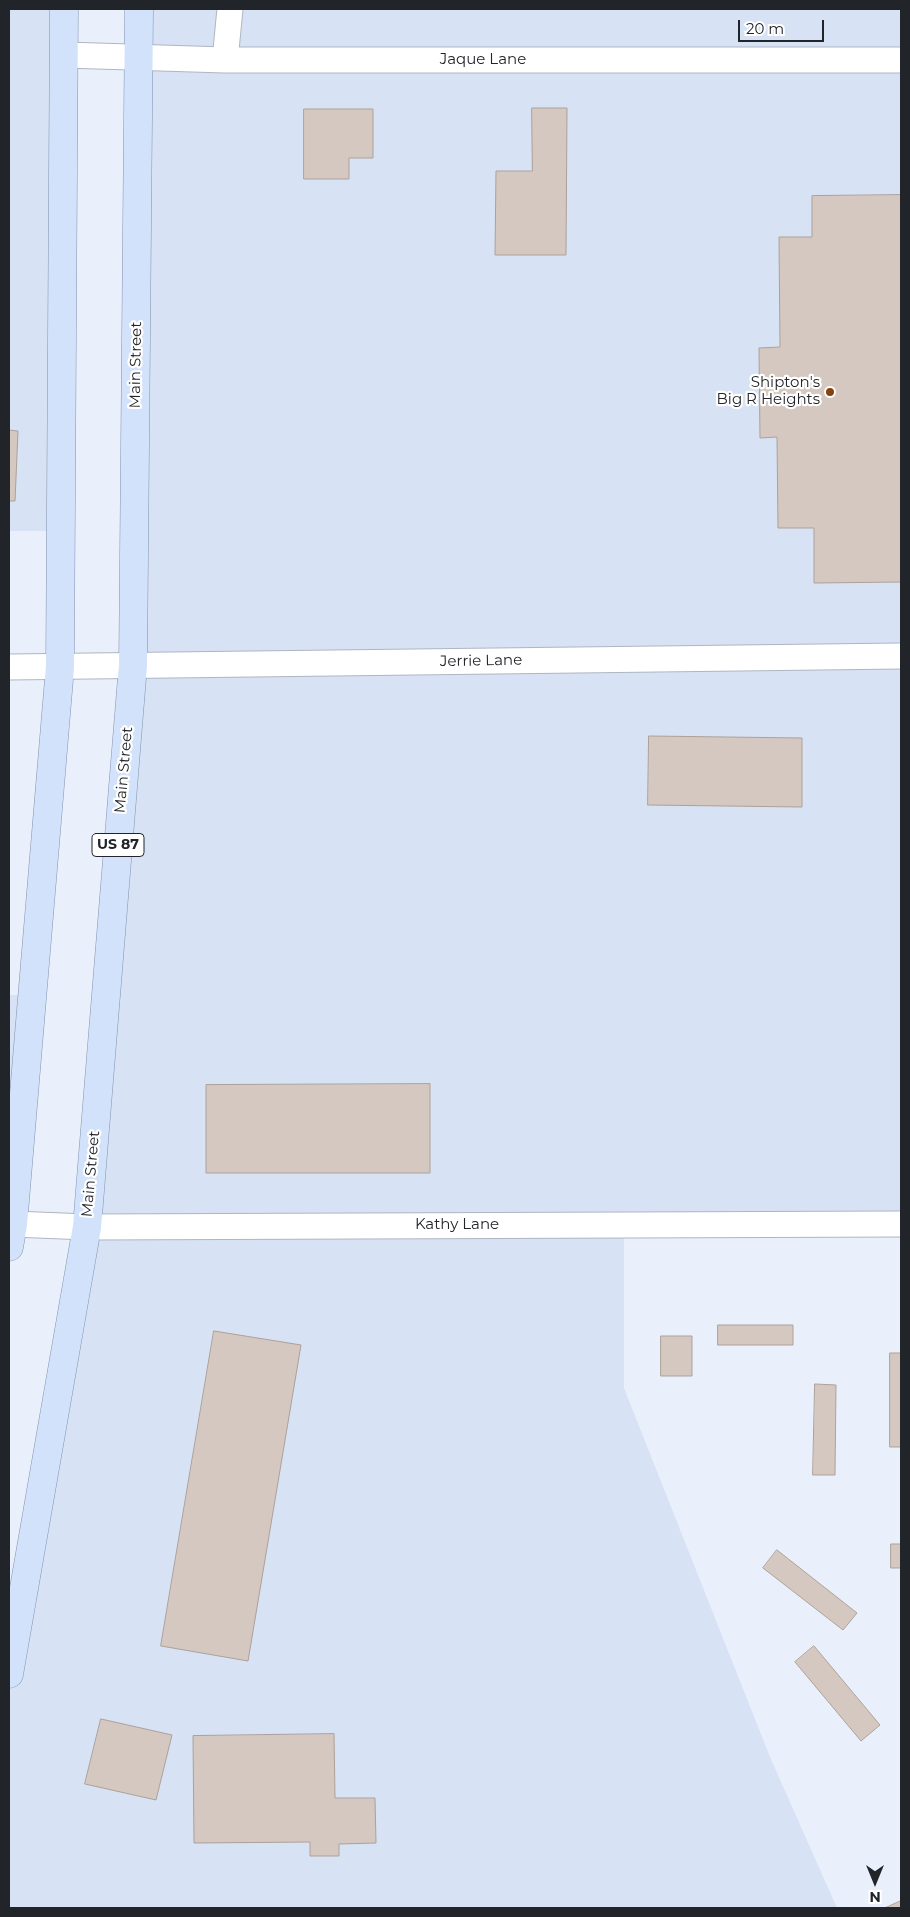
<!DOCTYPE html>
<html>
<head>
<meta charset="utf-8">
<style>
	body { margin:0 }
	#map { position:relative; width:910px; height:1917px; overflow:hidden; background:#e9f0fc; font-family:Montserrat,sans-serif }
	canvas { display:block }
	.frame { position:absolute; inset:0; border:10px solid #212428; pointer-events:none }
	.north { position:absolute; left:850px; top:1857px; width:50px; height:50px; -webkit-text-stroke:4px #fff; paint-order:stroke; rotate:180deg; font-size:14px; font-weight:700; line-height:20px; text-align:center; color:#212428 }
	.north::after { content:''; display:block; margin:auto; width:18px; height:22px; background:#212428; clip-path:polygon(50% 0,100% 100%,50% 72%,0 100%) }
	.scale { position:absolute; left:738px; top:20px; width:86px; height:22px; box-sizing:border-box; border:2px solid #212428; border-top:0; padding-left:6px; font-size:15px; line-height:18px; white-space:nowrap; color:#212428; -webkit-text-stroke:4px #fff; paint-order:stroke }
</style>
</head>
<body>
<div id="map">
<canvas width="910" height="1917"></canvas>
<div class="frame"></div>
<div class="north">N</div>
<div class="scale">20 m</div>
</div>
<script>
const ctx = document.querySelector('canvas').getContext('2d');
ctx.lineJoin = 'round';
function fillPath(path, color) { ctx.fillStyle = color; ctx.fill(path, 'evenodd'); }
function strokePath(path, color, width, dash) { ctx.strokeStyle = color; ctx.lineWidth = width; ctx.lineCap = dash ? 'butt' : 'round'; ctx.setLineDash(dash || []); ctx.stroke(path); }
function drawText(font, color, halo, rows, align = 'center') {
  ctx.font = font + ' Montserrat,sans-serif'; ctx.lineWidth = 4.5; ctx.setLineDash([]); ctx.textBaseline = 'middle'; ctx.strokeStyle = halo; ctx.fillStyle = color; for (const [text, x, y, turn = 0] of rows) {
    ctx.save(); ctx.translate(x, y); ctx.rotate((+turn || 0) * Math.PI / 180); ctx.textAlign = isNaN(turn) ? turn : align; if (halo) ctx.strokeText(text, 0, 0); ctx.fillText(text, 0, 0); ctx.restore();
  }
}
const built = new Path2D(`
	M9,9h55l-3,522h-52z
	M139,9h762v1215l-277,1v163l146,369 67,151h-828v-262l73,-420 51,-561z
	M9,995h23l-23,252z`);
const building = new Path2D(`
	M532,108h35l-1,147h-71l1,-84h36z
	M304,109h69v49h-24v21h-45z
	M901,195v387l-87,1v-55h-36l-1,-91 -17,1 -1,-90 21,-1 -1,-110h33v-41z
	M9,430l9,1 -3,70h-6z
	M649,736l153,2v69l-154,-2z
	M430,1084v89h-224v-88z
	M718,1325h75v20h-75z
	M214,1331l87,14 -53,316 -87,-15z
	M661,1336h31v40h-31z
	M890,1353h11v94h-11z
	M815,1384l21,1 -1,90h-22z
	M891,1544h10v24h-10z
	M777,1550l80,63 -14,17 -80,-62z
	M814,1646l66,79 -19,16 -66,-79z
	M101,1719l71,16 -16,65 -71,-16z
	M334,1734l1,64h40l1,45 -37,1v12h-29v-14l-116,1 -1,-107z
	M901,1901v7h-16z`);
const minor = new Path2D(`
	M65,55l160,5h676
	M225,60l5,-51
	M9,667l892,-11
	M13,1224l74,3 814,-3`);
const primary = new Path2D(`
	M9,1247l4,-23 47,-557 4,-658
	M9,1674l78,-447 46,-562 6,-656`);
const markers = [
	[830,392,5,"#84420e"]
];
const shields = [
	[118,845,52]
];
const shieldNames = [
	["US 87",118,845]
];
const streetNames = [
	["Jaque Lane",483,60],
	["Main Street",136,365,-89],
	["Jerrie Lane",481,661,-1],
	["Main Street",124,770,-85],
	["Main Street",91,1174,-85],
	["Kathy Lane",457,1225]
];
const poiNames = [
	["Shipton's",820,383],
	["Big R Heights",820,400]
];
fillPath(built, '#d7e2f4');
fillPath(building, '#d5c8c0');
strokePath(building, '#ada199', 1);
strokePath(minor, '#afb6c2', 27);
strokePath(primary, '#8192af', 29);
strokePath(minor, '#fff', 25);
strokePath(primary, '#d2e2fb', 28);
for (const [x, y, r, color] of markers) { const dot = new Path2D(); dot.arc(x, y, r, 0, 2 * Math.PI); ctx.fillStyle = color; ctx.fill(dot); strokePath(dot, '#fff', 2); }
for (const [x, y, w] of shields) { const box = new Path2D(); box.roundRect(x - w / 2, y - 11.5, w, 23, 4); ctx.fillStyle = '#fff'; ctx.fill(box); strokePath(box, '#212428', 1); }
drawText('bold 14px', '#212428', null, shieldNames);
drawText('15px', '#212428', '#fff', streetNames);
drawText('15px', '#212428', '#fff', poiNames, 'right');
</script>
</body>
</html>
